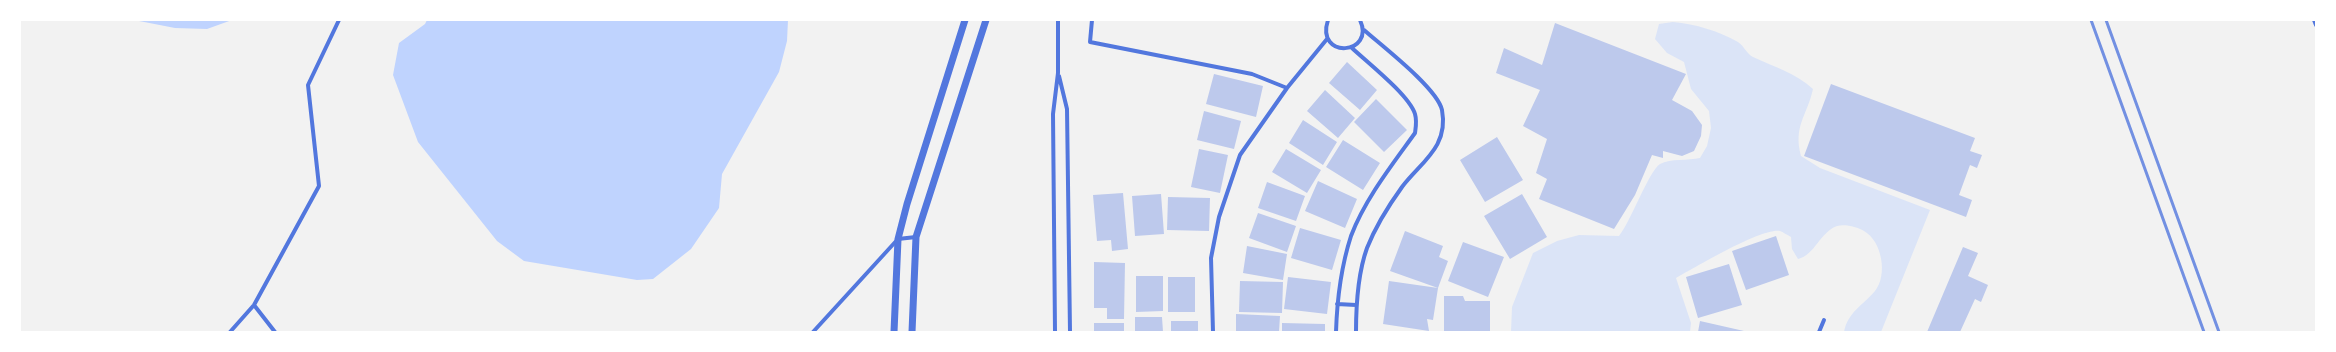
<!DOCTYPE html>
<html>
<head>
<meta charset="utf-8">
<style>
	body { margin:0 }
	#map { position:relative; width:2336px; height:352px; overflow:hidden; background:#f2f2f2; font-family:Inter,sans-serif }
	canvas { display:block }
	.frame { position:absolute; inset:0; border:21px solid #fff; pointer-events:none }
</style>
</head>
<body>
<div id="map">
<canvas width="2336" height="352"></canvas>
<div class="frame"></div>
</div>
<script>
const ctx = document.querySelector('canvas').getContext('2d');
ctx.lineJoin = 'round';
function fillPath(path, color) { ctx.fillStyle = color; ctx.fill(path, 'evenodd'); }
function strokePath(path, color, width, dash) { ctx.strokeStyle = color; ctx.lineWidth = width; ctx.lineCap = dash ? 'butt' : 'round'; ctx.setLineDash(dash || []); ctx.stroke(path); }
const green = new Path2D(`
	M1673,22c23,2 45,9 65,20 6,4 9,12 15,15 21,10 43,16 60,32 -6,27 -20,37 -12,67l19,12 110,42 -49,122h-37c4,-20 18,-26 31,-41 13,-16 7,-50 -11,-60 -7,-4 -18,-7 -27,-5 -17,6 -22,29 -39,33l-6,-10 -1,-12c-4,-2 -8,-5 -11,-6 -20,-3 -85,37 -104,47l15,45 -1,9h-179l1,-25 21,-54 24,-12 22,-6 40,1c12,-15 30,-65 41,-72 11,-6 28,-3 40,-6l7,-12 4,-18 -2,-17 -18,-22 -7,-27 -17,-9 -12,-14 4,-15z`);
const water = new Path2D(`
	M134,20h98l-25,9 -32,-1z
	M427,20h361l-1,21 -8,31 -57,102 -3,34 -28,41 -38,30 -16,1 -113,-19 -27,-20 -79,-99 -25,-67 6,-32 26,-19z`);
const building = new Path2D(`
	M1555,23l131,51 -14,26 20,11 10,14 -1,11 -7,15 -12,5 -19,-5v7l-11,-3 -17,40 -21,34 -75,-30 8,-20 -11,-6 11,-34 -24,-13 17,-36 -44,-17 8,-25 38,17z
	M1347,62l30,28 -17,20 -31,-27z
	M1214,74l49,12 -7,31 -50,-13z
	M1831,84l144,54 -5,13 12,4 -5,13 -7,-3 -11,30 13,5 -6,17 -162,-61z
	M1325,90l30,28 -17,20 -31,-27z
	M1376,99l31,31 -23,22 -30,-30z
	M1204,111l37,10 -7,28 -37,-9z
	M1303,120l34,22 -14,23 -34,-22z
	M1497,137l26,43 -38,22 -25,-42z
	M1343,140l37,23 -17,27 -37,-23z
	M1199,149l29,6 -8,38 -29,-6z
	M1286,149l35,21 -14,23 -35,-21z
	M1318,181l39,18 -12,29 -40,-17z
	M1267,182l38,14 -9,25 -38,-13z
	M1123,193l5,56 -16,2 -1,-11 -14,1 -4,-46z
	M1161,194l3,40 -29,2 -3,-40z
	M1522,194l25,43 -37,22 -26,-43z
	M1168,197l42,1 -1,33 -42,-1z
	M1258,213l38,13 -9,26 -38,-14z
	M1300,228l41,12 -9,30 -41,-12z
	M1405,231l38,15 -4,11 9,4 -10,27 -48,-17z
	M1776,236l13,39 -43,15 -14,-39z
	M1463,242l41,15 -16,40 -40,-16z
	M1247,246l40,8 -4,26 -40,-7z
	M1963,247l15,6 -10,23 20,9 -7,17 -6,-3 -15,33h-33z
	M1094,262l31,1 -1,56h-17v-11h-13z
	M1729,264l13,41 -44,13 -12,-41z
	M1136,276h27v35l-27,1z
	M1168,277h27v35h-27z
	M1288,277l43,5 -4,32 -43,-5z
	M1240,281l43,1 -1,31 -43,-1z
	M1389,281l49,7 -5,32 -6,-1 2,12 -46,-7z
	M1444,296h19l2,5h25v31h-46z
	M1236,314l44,2 -1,16h-43z
	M1135,317h27l1,15h-28z
	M1171,321h27v11h-27z
	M1700,321l44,10v1h-46z
	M1094,323h30v9h-30z
	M1282,323l43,1v8h-43z`);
const minor = new Path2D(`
	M1092,20l-2,22 162,32 35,14
	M1328,20c-13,40 48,35 32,0
	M2314,20l2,5
	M1059,76l8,33 3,223
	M1337,304l19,1
	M254,305l21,27
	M230,332l24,-27 65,-119 -11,-101 31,-65
	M813,332l85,-93 18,-2
	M1055,332l-2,-218 5,-41v-53
	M1213,332l-2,-74 8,-41 21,-62 47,-67 40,-49
	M1336,332c1,-32 5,-65 15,-96 14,-37 41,-71 64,-103 1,-7 2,-12 0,-19 -6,-19 -47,-51 -63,-66
	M1356,332c0,-26 2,-59 11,-84 8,-20 22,-43 35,-61 19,-25 47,-40 40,-77 -5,-22 -60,-64 -78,-80
	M1819,332l5,-12`);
const tertiary = new Path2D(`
	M894,332l4,-93 9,-35 58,-184
	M912,332l4,-95 70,-217`);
const rail = new Path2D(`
	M2091,20l113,312
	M2106,20l113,312`);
fillPath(green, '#dbe4f7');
fillPath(water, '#bfd3fe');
fillPath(building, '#bdc9ec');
strokePath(minor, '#5277de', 4);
strokePath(tertiary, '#5277de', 7);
strokePath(rail, '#7290e2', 3);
</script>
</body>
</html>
